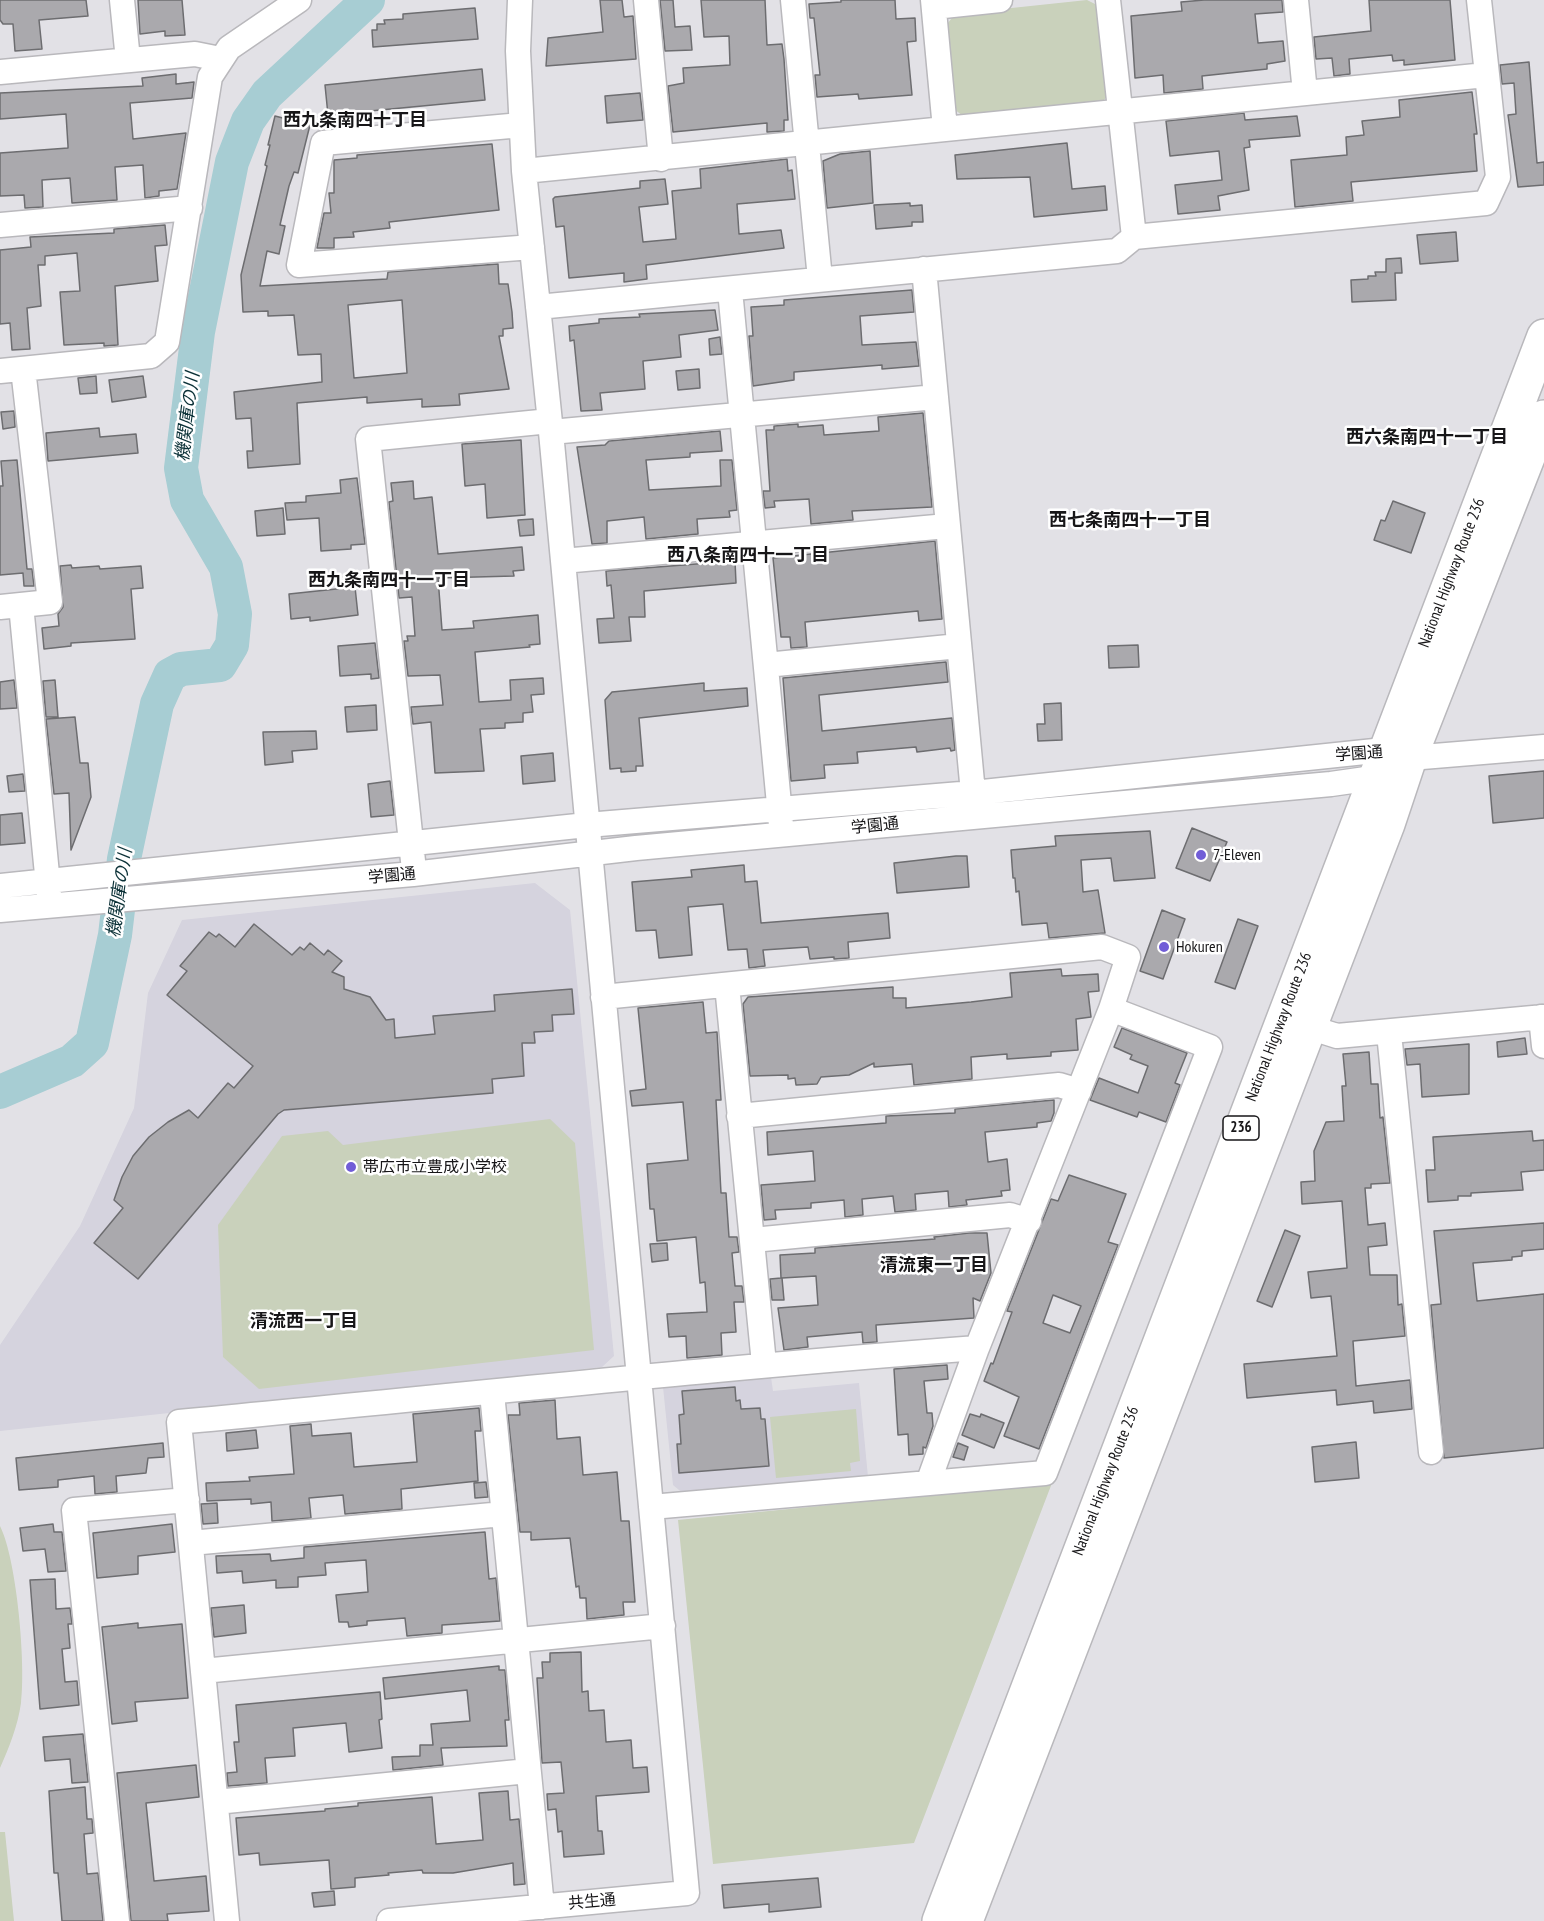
<!DOCTYPE html>
<html>
<head>
<meta charset="utf-8">
<style>
	body { margin:0 }
	canvas { display:block; background:#e2e1e6 }
</style>
</head>
<body>
<canvas width="1544" height="1921"></canvas>
<script>
const ctx = document.querySelector('canvas').getContext('2d');
ctx.lineJoin = 'round';
function fillPath(path, color) { ctx.fillStyle = color; ctx.fill(path, 'evenodd'); }
function strokePath(path, color, width, dash) { ctx.strokeStyle = color; ctx.lineWidth = width; ctx.lineCap = dash ? 'butt' : 'round'; ctx.setLineDash(dash || []); ctx.stroke(path); }
function drawText(font, color, halo, rows, align = 'center') {
  ctx.font = font + ' "PT Sans Narrow","Noto Sans JP",sans-serif'; ctx.lineWidth = 5; ctx.setLineDash([]); ctx.textBaseline = 'middle'; ctx.strokeStyle = halo; ctx.fillStyle = color; for (const [text, x, y, turn = 0] of rows) {
    ctx.save(); ctx.translate(x, y); ctx.rotate((+turn || 0) * Math.PI / 180); ctx.textAlign = isNaN(turn) ? turn : align; if (halo) ctx.strokeText(text, 0, 0); ctx.fillText(text, 0, 0); ctx.restore();
  }
}
const built = new Path2D(`
	M535,883l35,27 44,446 -12,11 -602,64v-86l80,-119 54,-118 14,-115 34,-73z
	M771,1377l2,14 86,-8 9,94 -183,18 -12,-10 -10,-98z`);
const green = new Path2D(`
	M1087,0l12,6 10,87 -9,13 -133,13 -13,-10 -10,-81 11,-14z
	M550,1119l25,24 19,207 -335,39 -36,-32 -5,-132 64,-89 46,-5 15,14z
	M856,1409l4,52 -10,2 1,8 -75,7 -6,-61z
	M1052,1483l-138,360 -201,21 -35,-344z
	M0,1526c17,34 26,139 21,177 -3,22 -12,45 -21,65z
	M0,1832h5l9,89h-14z`);
const river = new Path2D(`
	M0,1092l72,-31 20,-18 23,-108 9,-76 33,-155 13,-29 11,-6 39,-4 12,-20 3,-31 -9,-47 -39,-67 -6,-32 17,-136 34,-170 16,-41 19,-27 101,-94`);
const building = new Path2D(`
	M0,0h86l2,16 -49,4 3,29 -27,2 -2,-27h-10l-3,-4z
	M138,0h44l3,35 -20,1v-5l-25,3z
	M600,0h22l2,17 9,-1 3,43 -90,7 2,-28 55,-6z
	M660,0h13l2,27 15,-1 2,24 -27,1z
	M701,0h64l2,45 15,-1 2,15 4,61h-4v11l-17,1v-9l-94,9 -5,-46 16,-3 -1,-15 47,-3 -1,-29 -25,1z
	M841,0h54l1,19 19,-1 1,23 -9,1 5,53 -53,4 -1,-5 -41,3 -2,-22h5l-6,-57h-4l-1,-14 32,-2z
	M1204,0h78l1,12 -28,2 3,29 25,-2 2,20 -18,3v5l-65,7 1,13 -39,4 -1,-18 -28,3 -4,-62 51,-5 -1,-9z
	M1369,0h81l5,60 -51,5v-5l-11,1 -1,-6 -43,4 1,15 -16,2 -2,-18 -16,1 -2,-22 57,-6z
	M475,8l3,31 -105,8 -1,-17h5v-6h8l-1,-4 19,-1v-5z
	M1529,62l8,101 7,-1v23l-26,2 -10,-72 8,-1 -2,-31 -12,1 -2,-19z
	M482,69l3,31 -157,15 -3,-30z
	M176,74v10l18,-2 -2,16 -62,5 3,36 53,-6 -9,56 -18,2v5l-14,2 -2,-33 -28,2 2,33 -45,3 -2,-25 -28,2 1,27 -18,1 -1,-13 -24,1v-43l68,-5v-2l-2,-32 -66,5v-26l143,-7 -1,-8z
	M1472,92l5,42h-3l3,37 -126,11 2,19 -58,6 -4,-47 56,-5 -1,-18 18,-2 -2,-14 38,-4 -1,-17z
	M640,93l3,27 -36,3 -2,-27z
	M1244,113l1,7 52,-4 3,20 -51,4 1,7 -6,1 5,42 -31,6 2,14 -42,4 -3,-29 47,-5 -3,-29 -49,5 -4,-35z
	M275,116l35,9 -12,48 -4,-1 -5,14 -9,39 5,1 -6,28 -12,-3 -7,35 127,-7 1,-7 110,-8 1,20h9l4,28 1,16 -10,1v7h-4l10,53 -50,5 1,11 -38,2v-8l-55,4v-6l-70,6 3,61 -52,4 -1,-17h6l-2,-33 -15,1 -2,-27 88,-10 -1,-28 -23,1 -4,-40 -26,1v-5l-25,1 -2,-37 26,-109 -2,-1 5,-20h-2zM402,300l5,73 -53,5 -6,-73z
	M1067,143l5,46 33,-3 2,24 -73,7 -4,-40 -73,2 -2,-24z
	M492,144l7,66 -110,12 1,6 -37,4 1,5 -20,1v10h-17l7,-35h7l-2,-20h5v-33l23,-2v-3z
	M870,151l3,52 -46,5 -4,-47 17,-7z
	M787,159l1,12 4,-1 3,29 -58,5 2,30 42,-4 3,18 -138,17 1,14 -23,3v-9l-55,5 -5,-52 -8,1 -3,-28 2,-2 85,-9v-7l25,-2 3,25 -29,3 4,35 33,-3 -4,-48 29,-3 -1,-19z
	M910,203v3l12,-1 1,17h-11v4l-36,3 -2,-24z
	M165,225l2,20 -12,1 3,35 -43,5 3,59 -14,1v-3l-40,2 -4,-53 20,-1 -3,-38 -32,3v9h-7l3,41 -14,2 3,41 -18,1 -2,-27 -10,1v-74l31,-3 -1,-10 84,-4v-4z
	M1456,232l2,29 -38,3 -3,-29z
	M1401,258l1,15h-7l1,27 -44,2 -1,-22 17,-1v-3h8l-1,-4h11v-13z
	M912,290l2,22 -54,4 2,29 54,-3 3,24 -37,3v-4l-88,7v8l-41,6 -4,-50h4l-2,-29 33,-2v-5z
	M715,310l3,20 -39,5 2,22 -38,4 2,28 -45,4 2,17 -21,1 -7,-71 -4,1 -1,-15 30,-3v-4l41,-2 -1,-3z
	M720,337l2,17 -12,1 -1,-16z
	M699,369l1,19 -22,2 -2,-19z
	M96,376l1,17 -17,1 -2,-16z
	M143,376l3,21 -34,5 -3,-22z
	M14,411l1,16 -12,2 -2,-17z
	M923,413l9,94 -80,4 1,9 -42,4 -2,-25 -35,2 1,6 -10,1 -2,-17h7l-4,-61h8v-4l24,-2v3l25,-2 1,10 55,-4 -1,-14z
	M99,428l1,9 36,-3 2,19 -90,8 -2,-28z
	M720,431l2,20 -32,2v4l-44,3 3,30 72,-4 -1,-26h12l5,50 -8,1 1,6 -33,2 1,15 -52,5 -2,-22 -37,4v22l-15,1 -15,-97 28,-2 4,-4z
	M521,440l4,75 -38,3 -2,-34 -20,2 -3,-42z
	M17,460l10,109h5l2,17h-10l-1,-13 -23,2v-89h3l-2,-25z
	M357,478l8,66 -14,1v4l-30,2 -2,-33 -32,2 -2,-17 21,-1v-6l35,-3 -1,-13z
	M413,481l1,18 18,-2 6,57 84,-7 2,23 -11,1 1,5 -76,2 4,52 32,-2 -1,-7 65,-6 2,29 -11,1 1,2 -55,5 4,50 32,-2 -1,-20 33,-2 1,16 -13,1 2,17 -10,1v9l-18,1v5l-25,1 4,42 -49,2 -4,-51 -18,2 -2,-17 32,-2 -3,-30 -32,1 -4,-35h4l-1,-5h8l-3,-39 -13,1 -10,-96 4,-1 -2,-18z
	M1393,501l32,12 -14,40 -37,-13 7,-20 4,1z
	M283,508l2,26 -28,2 -2,-25z
	M533,519l1,16 -14,1 -2,-16z
	M935,541l7,78 -23,2 -1,-10 -113,11 2,25 -16,1 -1,-11h-9l-8,-79z
	M735,561l1,22 -92,8 1,26h-16l2,24 -32,2 -2,-24 17,-1 -3,-33 -4,1 -1,-15z
	M71,565l1,3 27,-2 1,3 41,-3 2,22 -12,1 4,50 -64,4v3l-27,3 -2,-21 17,-2 -1,-12 5,-7 -3,-41z
	M355,587l3,28 -48,6v-4l-19,2 -2,-25z
	M375,643l4,35 -8,1v-5l-31,2 -2,-30z
	M1138,645l1,22 -30,1 -1,-22z
	M946,662l2,20 -129,13 3,36 130,-13 3,32 -4,1 -1,-3 -33,4 -1,-5 -59,5 1,11 -34,2 1,13 -34,3 -8,-103z
	M14,680l3,28 -17,1v-27z
	M55,680l3,37h-12l-3,-36z
	M704,683v8l43,-3 1,18 -109,12 4,48h-7v5l-15,1v-4l-11,1 -5,-69 7,-8z
	M1061,703l1,37 -24,1 -1,-17h8l-1,-20z
	M376,705l1,25 -30,2 -2,-25z
	M75,717l5,46h8l3,34 -20,53 -2,-57 -15,1 -8,-75z
	M316,731l1,18 -25,2 1,11 -28,3 -2,-33z
	M553,753l2,28 -32,3 -2,-28z
	M1544,771v47l-51,5 -4,-47z
	M23,774l2,17 -16,1 -2,-16z
	M390,781l4,34 -23,2 -3,-33z
	M22,813l3,30 -25,2v-30z
	M1192,828l35,14 -17,39 -34,-13z
	M1150,831l5,47 -41,3 -3,-23 -30,2 2,32 15,-2 7,43 -56,5 -2,-15 -25,2 -3,-34 -3,1 -1,-14h-2l-2,-28 45,-4 -1,-10z
	M956,856h11l2,31 -72,6 -3,-30z
	M744,865l1,17 12,-1 4,42 127,-10 2,25 -42,4 1,16 -15,1v-2l-24,2 -2,-12 -45,3 2,16 -16,2 -2,-19 -19,1 -5,-46 -35,3 4,48 -33,3 -3,-28 -20,1 -4,-49 60,-5 -1,-7z
	M1162,910l23,9 -22,60 -23,-8z
	M1238,919l20,7 -23,63 -20,-7z
	M254,924l38,31 8,-8 4,3 6,-7 14,12 4,-5 14,11 -10,11 12,5v12l26,8 16,23 8,-1 1,19 40,-4 -2,-18 62,-5 -1,-16 78,-6 2,25 -22,1 1,16 -19,1 1,11h-13l2,33 -32,3 1,14 -209,17 -6,4 -140,165 -44,-36 29,-35 -9,-8 8,-23 11,-21 16,-19 19,-15 21,-12 9,8 30,-35 6,5 19,-22 -86,-71 20,-24 -7,-5 29,-34 7,5 3,-3 16,13z
	M1061,969l1,7 36,-2 1,17 -11,1 3,25 -15,2 2,31 -27,2v4l-44,3v-5l-36,3 1,22 -58,6 -2,-21 -38,3v-4l-25,12 -28,2 -4,7 -21,1 -1,-7 -7,1v-4l-38,1 -7,-72 5,-7 145,-10v11h13v10l65,-6 41,-5 -2,-24z
	M703,1002l3,31 11,-1 4,68h-5l5,93h5l3,44h8l2,15 -7,1 3,33h7l2,16h-10l2,30 -15,1 1,22 -35,3 -1,-22 -17,1 -2,-23 40,-2 -2,-30 -5,1 -4,-46 -39,4 -3,-32h-4l-3,-45 41,-4 -5,-58 -51,4 -2,-15 16,-2 -8,-81z
	M1122,1028l65,25 -12,30 5,2 -14,37 -27,-10 -2,5 -47,-17 9,-22 39,15 10,-27 -18,-7 2,-4 -18,-8z
	M1525,1038l2,16 -29,3 -1,-15z
	M1469,1044v50l-47,3 -2,-33 -13,1 -2,-16z
	M1369,1052l2,32h7l2,34 3,-1 7,66 -19,1v4h-6l3,37 17,-2 2,22 -19,2 2,28h27l1,30 4,-1 3,32 -52,5 3,45 54,-6 2,29 -38,4 -1,-12 -36,4 -1,-15 -89,8 -3,-34 93,-8 -6,-60 -20,2 -3,-26 39,-4 -5,-67 -40,3 -1,-22 14,-1 -1,-30 12,-29 18,-1 -2,-35h4l-3,-32z
	M1054,1100v13l-3,8 -14,2v4l-52,5 3,30 19,-3 3,31 -9,1 1,5 -36,4 1,5 -18,2 -1,-16 -33,3 1,16 -21,2 -2,-16 -31,3 1,16 -18,2 -1,-17 -33,3v5l-36,2 1,9 -12,1 -3,-35 54,-4 -2,-30 -45,4 -1,-23 119,-9v-7l69,-3v-4z
	M1532,1131l1,10 11,-1v30l-23,2 2,18 -52,3v3h-13v4l-30,2 -2,-32h9l-2,-33z
	M1069,1175l57,19 -18,48 10,3 -79,204 -35,-13 15,-39 -35,-16 7,-18 2,1 19,-52 -5,-1 44,-112 7,2zM1053,1295l28,11 -11,27 -27,-10z
	M1544,1223v26l-22,2v5l-10,1v3l-39,3 4,38 67,-7v154l-100,10 -13,-153 10,-1 -7,-73z
	M1285,1230l15,6 -28,71 -15,-6z
	M969,1233h18l4,40 -11,28 -7,-3 1,20 -98,7 1,17 -14,1 -1,-11 -55,5 1,10 -24,3 -6,-42 40,-3 -2,-29 -34,2 2,22h-12l-2,-21 11,-1 -1,-23 35,-2v-5l120,-9 -1,-2z
	M667,1243l1,17 -16,2 -2,-18z
	M947,1365l1,14 -24,2 3,32h5l1,13 -7,22 -3,-1v7l-14,1 -1,-21 -10,1 -4,-66z
	M735,1387l1,14 4,-1 1,9 19,-1 1,11h4l4,47 -90,7 -2,-29h4l-2,-29 5,-1 -2,-23z
	M555,1400l2,39 23,-2 3,38 34,-3 4,49h8l6,81h-12l1,13 -37,4 -1,-21h-6l-1,-12 -3,1 -6,-49 -39,2v-8h-11l-12,-117h12l-1,-12z
	M479,1408l2,23h-6l3,50 -77,8 1,20 -57,5 -2,-19 -34,3 2,20 -39,3 -1,-19 -20,2v-5l-44,2 -1,-18 44,-2 -1,-4 45,-3 -4,-48 21,-2 1,12 39,-3 3,34 63,-5 -4,-48z
	M970,1414l10,3 1,-3 23,9 -10,25 -32,-13z
	M256,1430l2,18 -31,3 -1,-18z
	M1356,1442l3,36 -44,4 -3,-35z
	M163,1443l1,14 -16,1 -2,15 -30,3 1,16 -22,2 -1,-18 -36,4v7l-39,3 -3,-32z
	M958,1443l10,4 -4,13 -11,-3z
	M486,1482l2,15 -13,1 -1,-15z
	M217,1503l1,20 -15,1 -2,-20z
	M53,1524l1,8h8l4,39 -18,1 -3,-23 -22,2 -3,-23z
	M172,1524l3,28 -37,4v18l-41,4 -4,-45z
	M485,1532l4,47 7,-1 4,43 -58,4v8l-35,3 -2,-18 -38,3v4l-18,2 -1,-5h-9l-3,-27 32,-3 -2,-32 -41,3 1,12 -28,2v10l-22,1v-8l-33,3 -1,-12 -25,2 -1,-17 54,-2 1,7 33,-3v-11z
	M55,1579l1,30 14,-1 2,16h-4l2,24 -8,1 3,33 12,-1 2,24 -39,4 -10,-129z
	M244,1605l2,28 -32,4 -3,-29z
	M138,1623v5l44,-4 6,74 -53,4 2,19 -25,3 -10,-97z
	M581,1652l1,40 6,-1 1,20 15,-1 2,32 25,-2 2,28 14,-1 2,25 -53,4 2,35h4l2,23 -40,3 -2,-26 -4,1 -2,-23 -8,1 -1,-16 17,-1 -3,-31 -19,1 -5,-85h6l-1,-16h8v-9z
	M499,1666v4h6l4,50h-4l2,26 -66,2 2,17 -50,5 -1,-13 28,-1v-11h13l-2,-21 39,-3 -3,-31 -82,9 -2,-21z
	M380,1692l2,27 -3,1 3,28 -33,4 -3,-29 -53,5 2,28 -30,2 2,25 -39,3 -1,-13 10,-1 -3,-30h5l-3,-37z
	M83,1734l5,48 -16,1 -2,-24 -25,2 -2,-24z
	M196,1765l3,32 -53,6 8,78 52,-5 3,35 -42,3 1,7h-37l-14,-148z
	M85,1787l2,32h5l1,14 -9,1 3,40 11,-1 5,48h-41l-4,-48h-4l-5,-82z
	M508,1791l2,29 9,-1 6,65 -11,1 -1,-22 -60,10h-30l-1,-3 -34,3 1,2 -34,3v9l-24,2 -2,-29 -69,5 -1,-12 -20,2 -3,-37 89,-7v-2l33,-3v-3l74,-6 4,47 47,-4 -4,-47z
	M818,1878l3,29 -52,5v-8l-45,4 -2,-23z
	M334,1891l1,14 -21,2 -2,-14z`);
const minor = new Path2D(`
	M122,0l6,60
	M646,0l15,159
	M793,0l27,279
	M933,0l12,129
	M1108,0l26,237
	M1296,0l9,93
	M934,7l66,-7
	M0,72l195,-18 25,5
	M521,125l-198,18 -24,122 233,-18
	M524,171l962,-96
	M0,225l190,-17
	M924,269l49,524
	M730,290l51,535
	M538,307l579,-56 17,-14 352,-34 12,-26 -19,-177
	M0,371l151,-15 16,-14 43,-265 19,-29 70,-48
	M551,432l385,-35
	M563,561l384,-35
	M21,605l28,290
	M0,607l50,-5 -27,-233
	M766,665l193,-19
	M413,861l-45,-422 182,-18
	M0,886l587,-61 386,-32 411,-43 26,8 134,-11
	M0,910l413,-36 223,-26 695,-64 42,-6 14,-7
	M727,985l37,379
	M603,997l499,-50 26,10 -17,52 -134,339 -49,135
	M1541,1017l3,29
	M1296,1023l41,13 207,-19
	M1389,1033l42,419
	M739,1116l320,-31 20,6
	M753,1240l257,-25 19,6
	M492,1393l50,514
	M651,1507l394,-34 165,-426 -99,-38
	M191,1543l312,-29
	M203,1671l460,-45
	M216,1802l312,-31
	M117,1921l-43,-411 113,-10
	M227,1921l-48,-499c266,-25 532,-54 798,-74
	M389,1921l298,-28 -136,-1461 -27,-261 -6,-120 2,-51`);
const highway = new Path2D(`
	M939,1921l605,-1585
	M966,1921l422,-1097 22,-66 134,-341`);
const markers = [
	[1201,855,6,"#715dd7"],
	[1164,947,6,"#715dd7"],
	[351,1167,6,"#715dd7"]
];
const shields = [
	[1241,1128,36]
];
const shieldNames = [
	["236",1241,1128]
];
const streetNames = [
	["National Highway Route 236",1452,573,-69],
	["学園通",1359,754,-4],
	["学園通",875,826,-6],
	["学園通",392,876,-5],
	["National Highway Route 236",1279,1027,-69],
	["National Highway Route 236",1106,1481,-69],
	["共生通",592,1902,-5]
];
const poiNames = [
	["7-Eleven",1213,855],
	["Hokuren",1176,947],
	["帯広市立豊成小学校",363,1167]
];
const neighbourhoodNames = [
	["西九条南四十丁目",355,121],
	["西六条南四十一丁目",1427,438],
	["西七条南四十一丁目",1130,521],
	["西八条南四十一丁目",748,556],
	["西九条南四十一丁目",389,581],
	["清流東一丁目",934,1266],
	["清流西一丁目",304,1322]
];
const waterNames = [
	["機関庫の川",188,417,-83],
	["機関庫の川",120,893,-82]
];
fillPath(built, '#d5d3de');
fillPath(green, '#c9d1bb');
strokePath(river, '#a7cdd3', 34);
fillPath(building, '#aaa9ad');
strokePath(building, '#6d6d70', 1.5);
strokePath(minor, '#b9b8bc', 27);
strokePath(highway, '#b9b8bc', 36);
strokePath(minor, '#fff', 24);
strokePath(highway, '#fff', 33);
for (const [x, y, r, color] of markers) { const dot = new Path2D(); dot.arc(x, y, r, 0, 2 * Math.PI); ctx.fillStyle = color; ctx.fill(dot); strokePath(dot, '#fff', 2); }
for (const [x, y, w] of shields) { const box = new Path2D(); box.roundRect(x - w / 2, y - 12, w, 24, 4.5); ctx.fillStyle = '#fff'; ctx.fill(box); strokePath(box, '#171618', 1.5); }
drawText('bold 15px', '#171618', null, shieldNames);
drawText('16px', '#171618', '#fff', streetNames);
drawText('16px', '#171618', '#fff', poiNames, 'left');
drawText('bold 18px', '#171618', '#fff', neighbourhoodNames);
drawText('italic 18px', '#0b3137', '#fff', waterNames);
</script>
</body>
</html>
